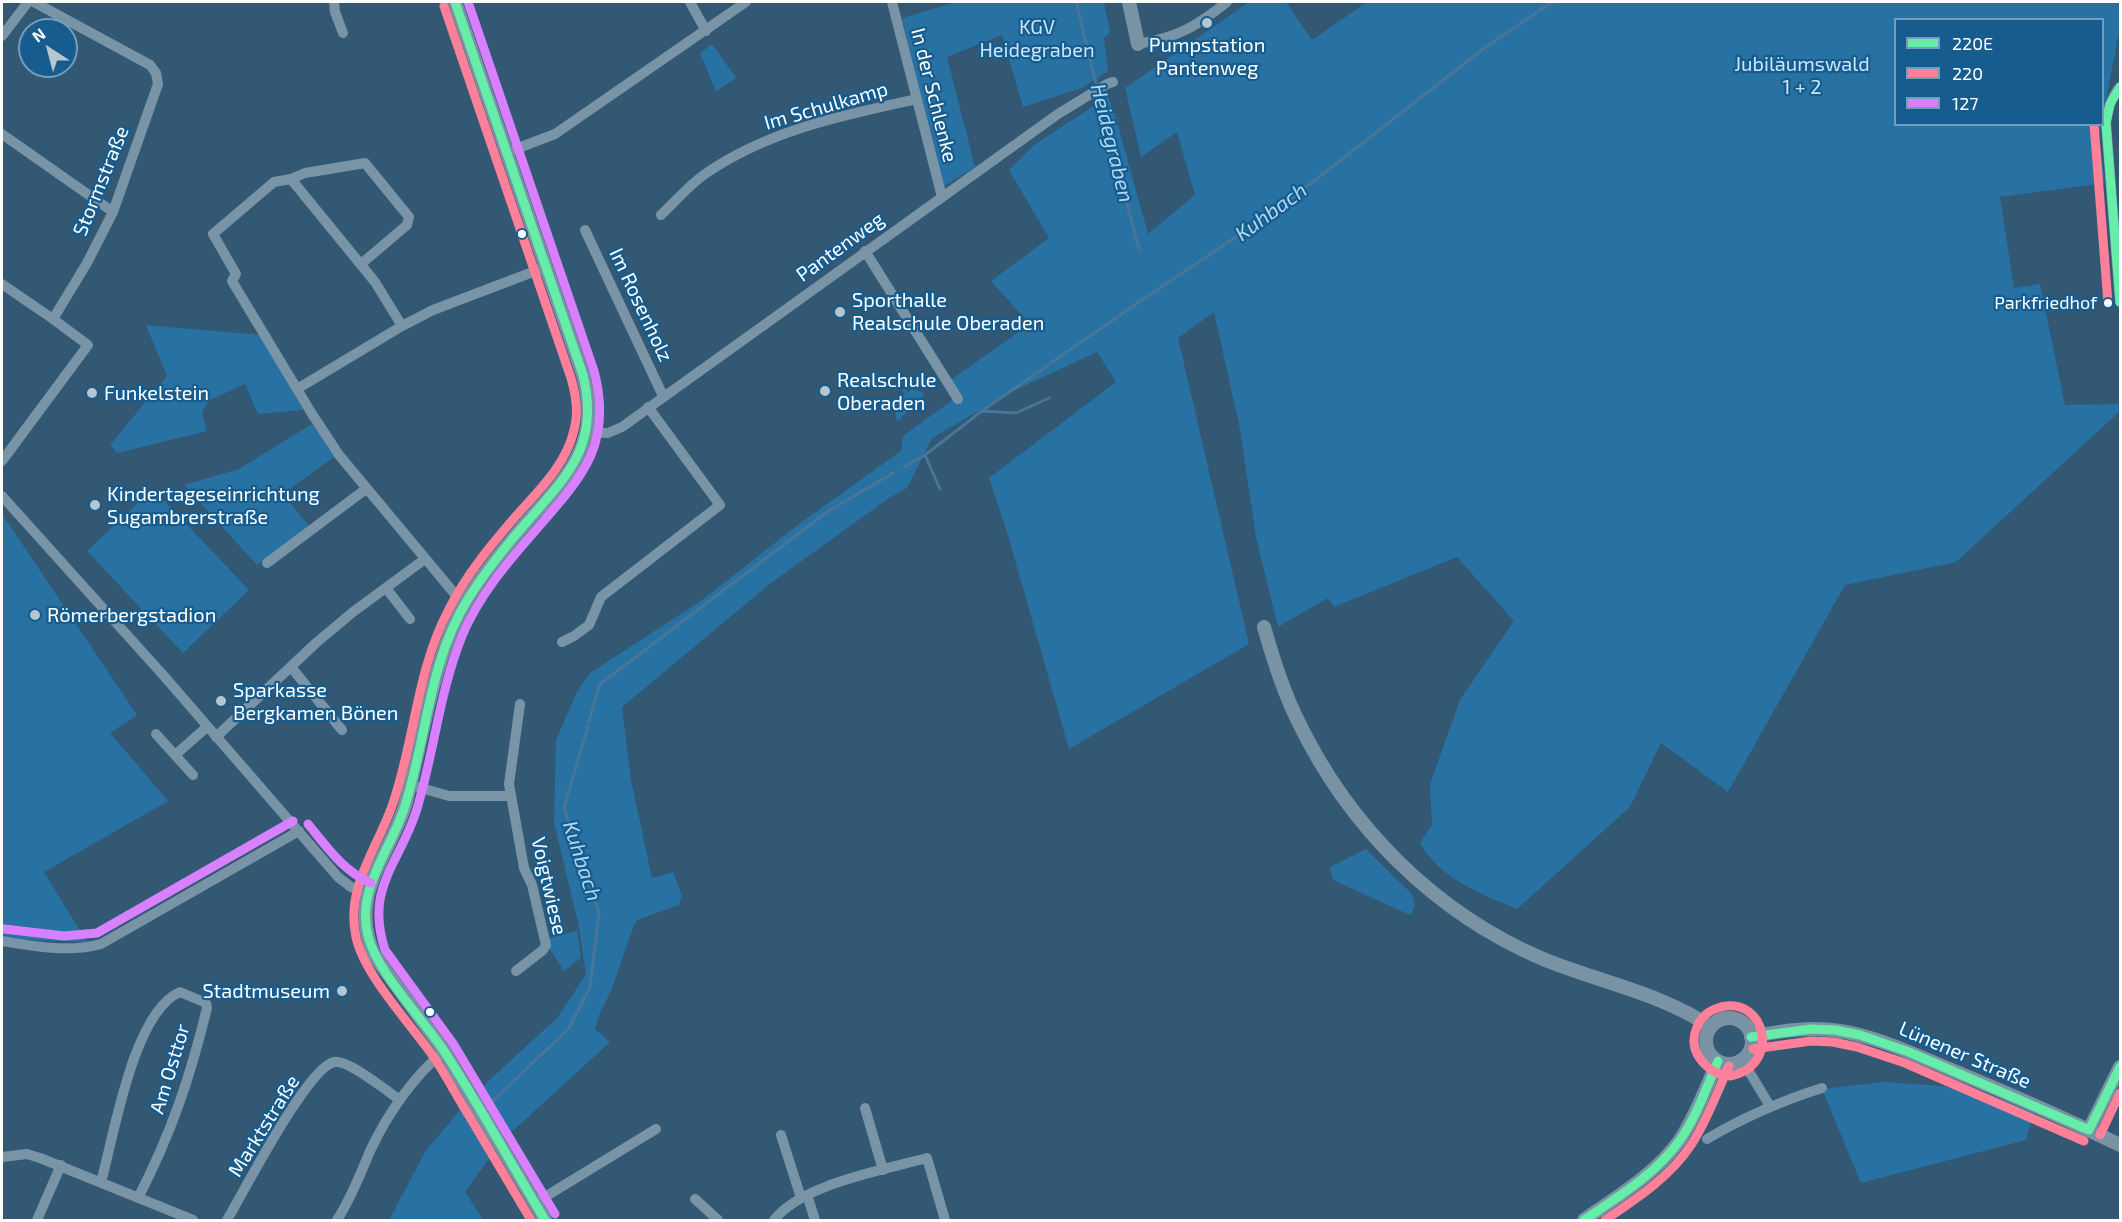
<!DOCTYPE html>
<html>
<head>
<meta charset="utf-8">
<style>
	body { margin:0 }
	#map { position:relative; width:2122px; height:1222px; overflow:hidden; background:#325873; font-family:"Exo 2",sans-serif }
	canvas { display:block }
	.frame { position:absolute; inset:0; border:3px solid #fff; pointer-events:none }
	.legend { position:absolute; left:1894px; top:18px; width:210px; height:108px; box-sizing:border-box; background:#175c8e; border:2px solid #749dbb; margin:0; padding:8px 10px; list-style:none; font-size:18px; color:#fff }
	.legend li { display:flex; align-items:center; gap:12px; height:30px }
	.legend b { width:30px; border:2px solid #749dbb }
	.north { position:absolute; left:18px; top:18px; width:60px; height:60px; box-sizing:border-box; background:#175c8e; border:2px solid #749dbb; border-radius:50%; rotate:324deg; font-size:16px; font-weight:700; line-height:24px; text-align:center; color:#fff }
	.north::after { content:''; display:block; margin:auto; width:21px; height:27px; background:#b7c5ce; clip-path:polygon(50% 0,100% 100%,50% 72%,0 100%) }
</style>
</head>
<body>
<div id="map">
<canvas width="2122" height="1222"></canvas>
<div class="frame"></div>
<ul class="legend">
<li><b style="height:8px;background:#66eda8"></b>220E</li>
<li><b style="height:8px;background:#ff8098"></b>220</li>
<li><b style="height:8px;background:#d880ff"></b>127</li>
</ul>
<div class="north">N</div>
</div>
<script>
const ctx = document.querySelector('canvas').getContext('2d');
ctx.lineJoin = 'round';
function fillPath(path, color) { ctx.fillStyle = color; ctx.fill(path, 'evenodd'); }
function strokePath(path, color, width, dash) { ctx.strokeStyle = color; ctx.lineWidth = width; ctx.lineCap = dash ? 'butt' : 'round'; ctx.setLineDash(dash || []); ctx.stroke(path); }
function drawText(font, color, halo, rows, align = 'center') {
  ctx.font = font + ' "Exo 2",sans-serif'; ctx.lineWidth = 4.5; ctx.setLineDash([]); ctx.textBaseline = 'middle'; ctx.strokeStyle = halo; ctx.fillStyle = color; for (const [text, x, y, turn = 0] of rows) {
    ctx.save(); ctx.translate(x, y); ctx.rotate((+turn || 0) * Math.PI / 180); ctx.textAlign = isNaN(turn) ? turn : align; if (halo) ctx.strokeText(text, 0, 0); ctx.fillText(text, 0, 0); ctx.restore();
  }
}
const green = new Path2D(`
	M956,2h148l6,30 -6,6 4,33 -26,17 -59,19 -21,-72 -55,22 28,110 -32,20 -41,-169z
	M1249,2h37l26,38 55,-38h753v25l-17,88 -1,-95h-206v104l205,1 -2,14 6,44 -105,14 14,91 26,-4 25,121 55,-1v7l-164,151 -111,23 -117,207 -67,-49 -31,64 -113,102c-36,-15 -77,-30 -97,-66l12,-19 -2,-40 30,-84 54,-79 -57,-64 -123,50 -6,-9 -50,29 -22,-90 -16,-108 -26,-117 -36,26 71,306 -180,105 -62,-217 -18,-54 127,-96 -19,-30 -86,40 -79,46 -25,50 -18,10 -118,85 -149,124 9,73 21,98 21,-6 9,24 -3,9 -42,15 -4,8 -22,63 -12,24 -4,14 15,13 -95,87 -9,6 -41,57 18,28h-94l36,-68 44,-53 89,-82 28,-43 -8,-52 -24,-99 2,-83 22,-50 12,-17 112,-73 97,-76 102,-73 2,-15 51,-37 -9,-15 85,-60 -39,-43 58,-43 -40,-68 25,-25 55,-36 18,-15 9,24 32,116 47,-39 -18,-63 -36,25 -16,-69z
	M712,44l24,34 -20,13 -16,-38z
	M146,325l114,10 43,75 -45,4 -13,-30 -35,16 -8,12 5,19 -90,22 -7,-8 57,-69z
	M905,388l3,4 4,-3 10,3 2,3 -26,26 -2,-2 -2,-15 11,-10 -3,-4z
	M312,424l22,33 -51,37 26,32 -52,39 -73,-80 55,-16z
	M153,489l96,101 -66,63 -96,-102z
	M2,514l135,201 -27,18 58,68 -124,71 43,70 -85,-3z
	M1366,849l46,45 3,13 -5,8 -77,-35 -3,-13z
	M577,931l4,27 -17,13 -14,-22v-11z
	M1884,1082l59,4 63,15 28,11 -8,28 -165,43 -39,-94z`);
const stream = new Path2D(`
	M1076,2l21,85
	M1098,94l41,155
	M982,411l34,2 33,-15
	M925,455l15,34
	M904,467l21,-12 57,-44 154,-107 146,-98 201,-157 69,-47
	M589,721l11,-37 227,-172 66,-39
	M490,1104l79,-76 21,-41 9,-74 -35,-105 24,-82`);
const minor = new Path2D(`
	M34,2l116,63 6,8 2,11 -45,128 -26,51 -34,56
	M334,2l1,10 8,21
	M690,2l16,29
	M892,2l50,195
	M2,36l26,-34
	M1138,44c41,-7 57,-17 89,-42
	M2120,87c-9,11 -12,22 -14,36l14,179
	M2,134l111,78
	M508,152l47,-18 191,-132
	M291,179l84,103 27,44
	M661,215c14,-13 28,-30 44,-41 63,-44 139,-59 212,-75
	M585,230l78,166
	M865,251l93,148
	M361,264l46,-39 2,-8 -44,-54 -60,10 -14,6 -17,3 -61,52 23,40 -4,7 80,133 27,41 125,150
	M2,284l51,35 35,26 -86,116
	M297,389l105,-63 31,-16 113,-43
	M587,432l21,1 14,-6 436,-313 49,-30 6,-2
	M2,496l162,180 174,201 13,10 16,7
	M267,563l99,-74
	M386,588l24,31
	M562,642l12,-6 15,-11 12,-28 119,-92 -72,-98
	M291,667l51,63
	M156,734l37,41
	M216,737l100,-94 37,-31 72,-53
	M175,755l32,-28
	M411,785l38,11h61
	M2,941c31,5 67,12 99,3l198,-113
	M516,971l27,-21 3,-5 -14,-60 -8,-17 -15,-84 11,-80
	M1742,1060l28,46
	M865,1108l18,62
	M781,1135l20,63
	M1707,1139c37,-22 74,-38 115,-51
	M2,1157l25,-3 13,4 153,62
	M101,1182c13,-46 32,-170 79,-190l26,11 1,5c-17,70 -36,126 -69,190
	M807,1195l8,25
	M695,1199l23,21
	M535,1203l121,-74
	M37,1220l24,-55
	M227,1220c16,-27 80,-152 107,-158 14,-3 54,30 66,38
	M337,1220c15,-23 23,-46 34,-71 17,-36 43,-73 73,-98
	M774,1220c28,-36 109,-50 153,-62l18,62`);
const major = new Path2D(`
	M455,2l128,373c5,19 8,39 3,59 -9,36 -36,62 -60,89 -29,34 -58,67 -75,109 -23,56 -31,119 -47,177 -19,53 -55,87 -30,146l70,96 101,169
	M1129,2l9,42
	M1264,627c9,32 19,64 34,94 51,106 137,192 245,238 56,23 118,34 168,68
	M1706 1041a23 23 0 1 1 46 0a23 23 0 1 1-46 0Z
	M1751,1037c32,-7 63,-11 95,-5 36,7 70,23 103,37 58,24 115,49 171,76
	M2089,1130l31,-63
	M1584,1220c33,-23 72,-46 96,-80 16,-24 26,-52 38,-79`);
const bus1 = new Path2D(`
	M455,2l128,373c17,69 -14,99 -57,148 -21,24 -41,49 -58,76 -40,64 -41,140 -64,210 -14,42 -48,80 -36,127 9,36 54,82 76,115 36,55 67,113 101,169
	M2120,87l-10,17 -4,19 14,179
	M1751,1037l60,-8 24,1 25,5 49,17 180,78
	M2089,1130l31,-63
	M1584,1220c34,-23 72,-46 96,-80 17,-24 26,-52 38,-79`);
const bus2 = new Path2D(`
	M444,6l127,372c5,17 8,35 3,52 -8,35 -35,60 -58,86 -25,29 -50,59 -67,93 -33,62 -34,132 -57,197 -15,43 -47,82 -36,131 8,38 54,86 77,119 13,19 23,39 35,58 21,35 42,71 63,106
	M2094,124l14,179
	M1753,1049l58,-8 22,1 24,5 48,16 179,78
	M1725,1076c-21,-6 -38,-26 -28,-49 4,-11 13,-17 24,-20 46,-11 60,60 9,69
	M2100,1135l20,-42
	M1605,1220c31,-21 65,-43 86,-75 16,-24 26,-53 38,-79`);
const bus3 = new Path2D(`
	M468,2l126,369c20,75 -14,108 -60,161 -28,32 -56,65 -72,104 -23,57 -28,118 -46,176 -18,54 -51,76 -31,138l69,95 101,169
	M308,824c19,23 35,47 63,59
	M4,929l60,7 33,-3 196,-112`);
const markers = [
	[1207,23,6,"#b7c5ce"],
	[522,234,5,"#fff"],
	[2108,303,5,"#fff"],
	[840,312,6,"#b7c5ce"],
	[825,391,6,"#b7c5ce"],
	[92,393,6,"#b7c5ce"],
	[95,505,6,"#b7c5ce"],
	[35,615,6,"#b7c5ce"],
	[221,701,6,"#b7c5ce"],
	[342,991,6,"#b7c5ce"],
	[430,1012,5,"#fff"]
];
const busNames = [
	["Parkfriedhof",2097,303]
];
const parkNames = [
	["KGV",1037,27],
	["Heidegraben",1037,50],
	["Jubiläumswald",1802,64],
	["1 + 2",1802,87]
];
const poiNames = [
	["Pumpstation",1207,45,"center"],
	["Pantenweg",1207,68,"center"],
	["Sporthalle",852,300],
	["Realschule Oberaden",852,323],
	["Realschule",837,380],
	["Oberaden",837,403],
	["Funkelstein",104,393],
	["Kindertageseinrichtung",107,494],
	["Sugambrerstraße",107,517],
	["Römerbergstadion",47,615],
	["Sparkasse",233,690],
	["Bergkamen Bönen",233,713],
	["Stadtmuseum",330,991,"right"]
];
const streetNames = [
	["In der Schlenke",934,95,76],
	["Im Schulkamp",826,106,-16],
	["Stormstraße",101,181,-68],
	["Pantenweg",840,247,-36],
	["Im Rosenholz",641,305,65],
	["Voigtwiese",549,886,77],
	["Lünener Straße",1965,1055,23],
	["Am Osttor",170,1069,-73],
	["Marktstraße",264,1126,-58]
];
const waterNames = [
	["Heidegraben",1112,143,76],
	["Kuhbach",1271,212,-36],
	["Kuhbach",582,861,72]
];
fillPath(green, '#2871a3');
strokePath(stream, '#477699', 3);
strokePath(minor, '#7994a6', 10);
strokePath(major, '#7993a5', 14);
strokePath(bus1, '#66eda8', 9);
strokePath(bus2, '#ff8098', 9);
strokePath(bus3, '#d880ff', 9);
for (const [x, y, r, color] of markers) { const dot = new Path2D(); dot.arc(x, y, r, 0, 2 * Math.PI); ctx.fillStyle = color; ctx.fill(dot); strokePath(dot, '#175c8e', 2); }
drawText('18px', '#fff', '#175c8e', busNames, 'right');
drawText('20px', '#c9e7fb', '#175c8e', parkNames);
drawText('20px', '#fff', '#175c8e', poiNames, 'left');
drawText('20px', '#fff', '#175c8e', streetNames);
drawText('italic 21px', '#afdaf7', '#175c8e', waterNames);
</script>
</body>
</html>
